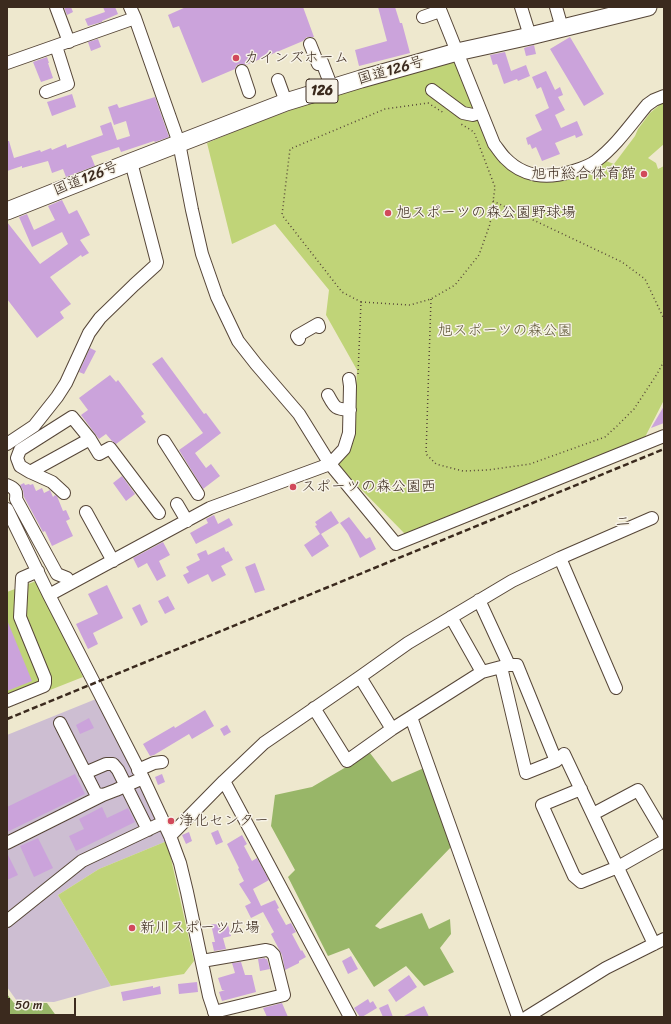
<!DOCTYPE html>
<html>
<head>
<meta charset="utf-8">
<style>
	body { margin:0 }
	#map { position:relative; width:671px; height:1024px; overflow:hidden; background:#eee8ce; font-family:Sriracha,sans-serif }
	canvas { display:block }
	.frame { position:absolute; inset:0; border:8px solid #3b2a1e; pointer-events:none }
	.scale { position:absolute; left:8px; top:998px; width:68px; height:18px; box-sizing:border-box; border:2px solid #3b2a1e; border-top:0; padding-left:5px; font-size:12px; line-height:14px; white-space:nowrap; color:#3b2a1e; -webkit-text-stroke:3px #f7f3e8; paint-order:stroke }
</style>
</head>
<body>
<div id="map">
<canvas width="671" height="1024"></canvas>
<div class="frame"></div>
<div class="scale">50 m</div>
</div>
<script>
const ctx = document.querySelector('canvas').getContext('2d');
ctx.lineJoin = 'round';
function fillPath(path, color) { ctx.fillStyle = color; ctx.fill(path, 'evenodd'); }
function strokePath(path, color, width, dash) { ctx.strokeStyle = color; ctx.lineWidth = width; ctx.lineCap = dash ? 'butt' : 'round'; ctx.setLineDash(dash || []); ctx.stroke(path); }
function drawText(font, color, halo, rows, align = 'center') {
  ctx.font = font + ' Sriracha,"Klee One",sans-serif'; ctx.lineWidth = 3; ctx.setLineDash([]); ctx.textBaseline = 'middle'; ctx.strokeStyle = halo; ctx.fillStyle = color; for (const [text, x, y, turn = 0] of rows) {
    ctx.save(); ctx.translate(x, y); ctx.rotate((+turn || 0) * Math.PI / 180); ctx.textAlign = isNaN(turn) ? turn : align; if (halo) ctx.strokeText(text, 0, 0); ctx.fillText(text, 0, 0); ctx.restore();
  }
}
const industrial = new Path2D(`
	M96,699l42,81 29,61 -68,28 -41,26 53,91 -57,16 -37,-1 -10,-14v-252z`);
const green = new Path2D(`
	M456,59c7,17 13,34 20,51 4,11 6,25 12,35 12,23 38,39 65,37 18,-1 37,-12 53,-21l8,3 21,-28 3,-7 12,-16 12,-10 2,2v39l-16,14 8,5 2,6 6,-3v77l-1,1 1,1v155l-20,39 -238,96 -54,-55 -15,-18 16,-23 4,-69 -31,-55 3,-25 -54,-66 -43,20 -25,-101 41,-17 70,-26z
	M36,581l47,96 -76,30v-115z
	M167,841l27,120 -10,13 -73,12 -53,-91 41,-26z`);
const forest = new Path2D(`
	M370,753l22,29 32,-14 28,78 -77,80 5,3 42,-16 7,16 21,-10 1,15 -11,14 14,24 -30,14 -18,-20 -32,21 -25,-39 -21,8 -40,-79 7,-7 -24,-44 4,-31 37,-8z
	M7,994l7,9h33l10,14h-45l-5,-8z`);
const building = new Path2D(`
	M64,7h7l2,5 -6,3z
	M103,7h12l3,7 -16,7v1l-14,4 -3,-7 20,-7z
	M186,7h117l11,30h-7l-4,4 -57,24 -3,-1h-4l-3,2 -1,3 -33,14 -23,-57 -6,2 -5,-13z
	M378,7h17l5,16h2l8,30 -51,13 -4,-16 32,-9z
	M570,37l34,57 -20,12 -34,-57z
	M98,39l3,8 -10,4 -3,-9z
	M534,45l2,9 -10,2 -2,-8z
	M505,52l6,19 15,-6 4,11 -12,5 -1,-2 -13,5 -7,-20 -4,1 -3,-10z
	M47,57l2,6h-1l5,15 -12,4 -8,-20z
	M546,71l9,19 5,-3 3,8 -5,2 7,13 -10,5 6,13 16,-7 6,14 -7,3 -1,-3 -20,8 5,11 -18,7 -6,-14 -4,2 -2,-5 -2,1 -2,-7 16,-8 -7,-15 14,-7 -8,-21 -4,2 -5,-12z
	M72,94l4,13 -24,9 -5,-14z
	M155,97l14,40 -14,5 -1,-1 -33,11 -2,-5 -28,9 4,10 -29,11 -3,-8 -11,4 -4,-12 -26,7v-2l-15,5v-30h2l5,17 26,-8 1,2 10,-4 1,2 14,-6 1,4 36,-13 -3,-9 11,-4 6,18 13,-4 -4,-15 -12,4 -6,-18 9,-3 2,4z
	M62,200l7,14 8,-4 13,25 -10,5 9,13 -7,4 -1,-2 -31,22 21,27 -11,8 4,6 -27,20 -30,-39v-77l33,42 28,-20 -6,-12 -30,15 -13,-30 8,-3 7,16 21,-10 -7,-14z
	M90,348l6,3 -12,23 -5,-2z
	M162,357l42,57 2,-1 15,20 -26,20 11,15 5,-4 9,12 -17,13 -24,-39 24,-17 -51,-69z
	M110,375l6,7 2,-2 26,34 -3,2 5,6 -30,22 -4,-3 -6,-7 -7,5 -18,-24 7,-5 -9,-12z
	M664,406v17l-13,5z
	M122,476l13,18 -9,7 -13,-18z
	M24,483l1,2 4,-1 1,1 3,-1 3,7 6,-3 2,5 6,-3 3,7 2,-2 2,1 6,15 3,-1 4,9 -4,2 7,15 -21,10 -7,-15 -2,1 -19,-35 -1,-7 -3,-5z
	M331,511l8,12 -18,11 8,12 -17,11 -8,-12 16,-11 -5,-8 2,-1 -2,-3z
	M214,515l4,9 11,-6 4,7 -37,19 -6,-11 18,-10 -2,-4z
	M349,517l17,22 4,-2 6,12 -16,9 -12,-24 -8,-11z
	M163,542l7,13 -11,6 7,15 -9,5 -10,-18 -9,5 -5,-10z
	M224,547l2,5 2,-1 5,9 -12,6 5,9 -14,7 -4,-8 -20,10 -5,-9 6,-3 -3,-5 14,-7 -3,-6 9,-4 2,5z
	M255,563l10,27 -10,3 -10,-26z
	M107,585l16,33 -30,15 5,11 -10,5 -12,-25 22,-10 -10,-20z
	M168,596l7,13 -10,5 -7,-13z
	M140,604l8,18 -7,4 -9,-18z
	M7,620l25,61 -25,10z
	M205,710l9,16 -22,13 -3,-5 -35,21 -4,1 -7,-12 31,-18 1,2z
	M89,718l5,10 -14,6 -4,-9z
	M227,725l4,7 -7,4 -4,-7z
	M75,774l10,20 -78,38v-25z
	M162,774l3,8 -7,3 -3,-8z
	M102,807l5,11 21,-10 7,14 -59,29 -7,-15 15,-7 -5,-10z
	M218,830l5,12 -7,3 -5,-12z
	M189,832l3,9 -6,3 -4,-9z
	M242,835l5,9 -3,2 8,15 5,-3 12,22 -16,9 8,17 14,-6 4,8 -2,1 9,16 5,-2 5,9 -4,2 9,17 1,-1 4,7 -7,4v2l-14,7 -3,-15 -11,-21 3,-2 -11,-20 -12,6 -6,-12 6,-3 -12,-19 5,-3 -6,-12 1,-1 -12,-24z
	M38,838l15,30 -19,9 -14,-31z
	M7,853l11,22 -11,5z
	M211,924l17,1 3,11 -8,2 3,11 -12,2 -2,-9h3z
	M351,956l7,13 -10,5 -6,-13z
	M265,958v1h2l3,10 -10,2 -2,-12z
	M241,962l4,13h7l4,17 -34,9 -3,-9 6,-2h-3l-4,-12 17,-5 -3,-10z
	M409,975l8,12 -21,15 -8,-12z
	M197,982l1,10 -19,2 -1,-10z
	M153,986v2l7,-2 1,8 -38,7 -2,-9z
	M368,999l2,4 3,-2 4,7 -15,9h-2l-6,-9z
	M282,1003l6,14h-21l-4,-9z
	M388,1004l5,13h-10l-4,-9z
	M424,1006l5,11h-27z`);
const path = new Path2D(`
	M493,201l129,61 23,17 19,40
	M431,299l-5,155 10,10 27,7 25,-1 42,-6 75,-27 12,-11 17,-17 23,-35 7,-13
	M361,302l49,3 21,-6 24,-14 24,-30 11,-31 5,-37 -21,-55 -13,-8
	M358,374l3,-72 -19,-10 -60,-77 8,-66 95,-40 43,-6 16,10`);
const minor = new Path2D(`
	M56,7l13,35
	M130,7l5,11 44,125 13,67 10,44 15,43 21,44 18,23 43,50 31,50 66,80 268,-108
	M439,7l55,137c4,5 7,10 11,14 18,19 42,21 65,14 9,-3 18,-5 26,-11 20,-15 35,-37 51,-56l7,-5 10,-4
	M521,7l9,29
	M556,7l6,21
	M423,17l17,-6
	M310,44l8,20
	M322,62l10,26
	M7,63l128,-45
	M242,71l7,21
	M278,80l8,22
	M432,90l31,23 10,2 8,-3
	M46,92l22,-8 -12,-38
	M299,339l-2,-3 21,-12 1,3
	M328,395c7,13 7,14 22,15
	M90,439l-60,33 -10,-6 -3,-8 3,-8 52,-33 18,22 9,15 11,-6 49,65
	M164,441l34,53
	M7,444l27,-18 23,-29 9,-14 23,-50 11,-15 34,-33 22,-20 1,-3 -26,-100
	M30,472l22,10 12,11
	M7,485c8,3 10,6 9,14l41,75 10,4
	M177,504l10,17
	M7,509l42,86 94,183 27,58 10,27 7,29 22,104 7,21
	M86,512l27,49
	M560,558l56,130
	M49,595l161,-87 120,-44 14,-15 5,-16 1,-47 -1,-7
	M479,600l30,65 -8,2 25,106 30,-12
	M451,617l31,55 19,-5
	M509,665h8l39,96 8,-7 90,190
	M360,677l32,52
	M7,701l37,-15 1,-3v-5l-25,-61 2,-39 16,-7
	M314,708l33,53 45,-32 19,-12 107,300
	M411,717l71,-45
	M60,723l36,71 7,1 13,-5 27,-12
	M138,770l16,-7 8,-1
	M85,773l21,-9h7l5,6 30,60
	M224,781l126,236
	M581,789l-39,16 32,71 7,6 37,-15 46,-26
	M593,814l45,-24 26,44
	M170,836l54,-55 40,-38 96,-66 48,-34 104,-62 48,-23 92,-40
	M7,843l96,-48
	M7,921l75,-60 82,-39
	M202,961l64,-11 4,1 4,4 10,40 -70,17
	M527,1017l79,-49 58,-29`);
const highway = new Path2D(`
	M7,211l124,-49 155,-60 75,-23 96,-27 73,-16 118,-29`);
const rail = new Path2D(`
	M7,719l657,-270`);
const markers = [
	[236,58,4,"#d1495b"],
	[644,174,4,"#d1495b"],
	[388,213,4,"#d1495b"],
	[293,487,4,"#d1495b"],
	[171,821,4,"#d1495b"],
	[132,928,4,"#d1495b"]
];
const shields = [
	[322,91,32]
];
const shieldNames = [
	["126",322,91]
];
const poiNames = [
	["カインズホーム",244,58],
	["旭市総合体育館",636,174,"right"],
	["旭スポーツの森公園野球場",396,213],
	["スポーツの森公園西",301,487],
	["浄化センター",179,821],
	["新川スポーツ広場",140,928]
];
const streetNames = [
	["国道126号",391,71,-16],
	["国道126号",86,179,-22]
];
const parkNames = [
	["旭スポーツの森公園",505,331]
];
const quarterNames = [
	["ニ",623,523]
];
fillPath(industrial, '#cdbed2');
fillPath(green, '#c0d478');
fillPath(forest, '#98b668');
fillPath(building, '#cba3db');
strokePath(minor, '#564638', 14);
strokePath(highway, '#564638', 19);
strokePath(path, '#564638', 1.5, [1, 3]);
strokePath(minor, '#fff', 12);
strokePath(highway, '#fff', 17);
strokePath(rail, '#3b2a1e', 2.5, [6, 3]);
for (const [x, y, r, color] of markers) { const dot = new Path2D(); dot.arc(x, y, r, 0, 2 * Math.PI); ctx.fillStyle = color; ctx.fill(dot); strokePath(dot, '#f7f3e8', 1.5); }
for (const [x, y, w] of shields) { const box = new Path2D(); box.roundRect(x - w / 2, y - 12, w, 24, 3); ctx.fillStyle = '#f7f3e8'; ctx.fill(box); strokePath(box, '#3b2a1e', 1); }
drawText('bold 14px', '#3b2a1e', null, shieldNames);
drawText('15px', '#3b2a1e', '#f7f3e8', poiNames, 'left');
drawText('15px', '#3b2a1e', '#f7f3e8', streetNames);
drawText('15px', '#5c5434', '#f7f3e8', parkNames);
drawText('17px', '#3b2a1e', '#f7f3e8', quarterNames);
</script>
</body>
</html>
